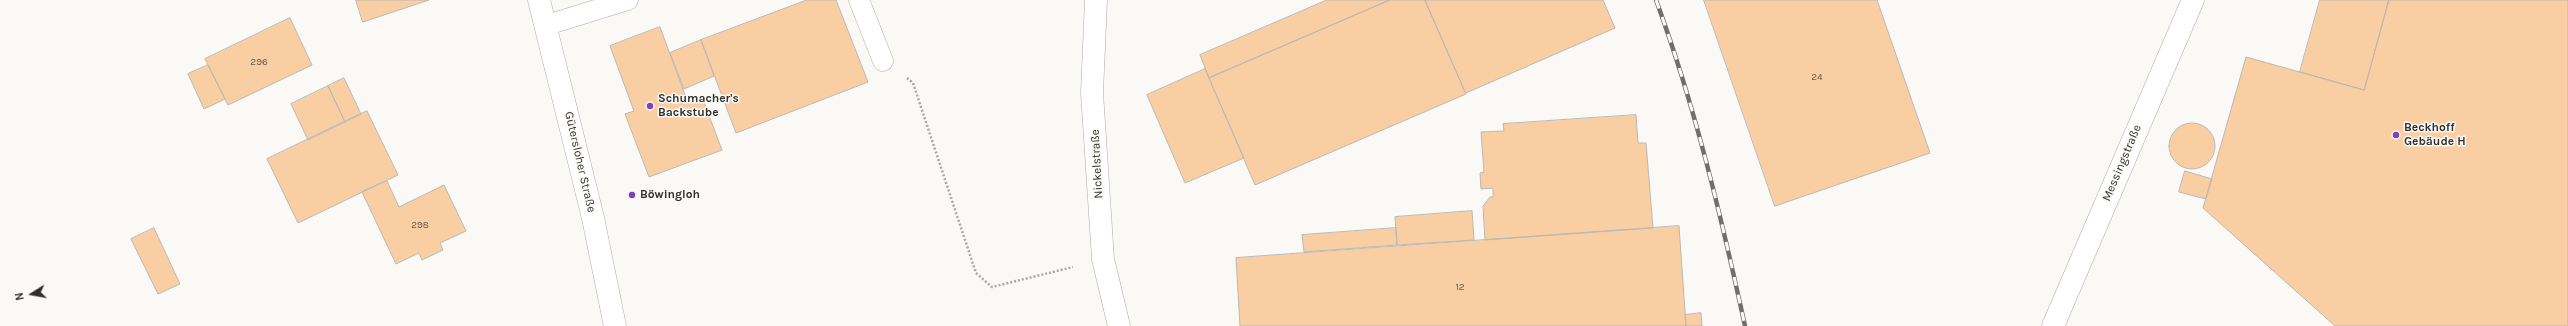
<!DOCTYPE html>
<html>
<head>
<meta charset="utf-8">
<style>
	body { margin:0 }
	#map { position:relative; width:2568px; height:326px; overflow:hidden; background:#faf9f5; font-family:Karla,sans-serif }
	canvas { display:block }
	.north { position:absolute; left:12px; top:274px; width:40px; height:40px; -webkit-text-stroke:3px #faf9f5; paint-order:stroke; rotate:259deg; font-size:11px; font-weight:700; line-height:16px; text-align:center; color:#30302e }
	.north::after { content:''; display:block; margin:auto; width:14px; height:18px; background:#30302e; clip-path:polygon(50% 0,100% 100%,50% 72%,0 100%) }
</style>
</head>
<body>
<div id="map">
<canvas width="2568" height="326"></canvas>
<div class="north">N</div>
</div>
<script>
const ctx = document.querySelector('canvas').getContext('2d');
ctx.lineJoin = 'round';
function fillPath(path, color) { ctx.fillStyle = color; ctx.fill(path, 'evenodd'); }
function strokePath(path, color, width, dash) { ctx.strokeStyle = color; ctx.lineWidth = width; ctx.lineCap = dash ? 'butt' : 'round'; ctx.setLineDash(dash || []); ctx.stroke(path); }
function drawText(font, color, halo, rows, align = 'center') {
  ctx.font = font + ' Karla,sans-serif'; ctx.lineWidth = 3; ctx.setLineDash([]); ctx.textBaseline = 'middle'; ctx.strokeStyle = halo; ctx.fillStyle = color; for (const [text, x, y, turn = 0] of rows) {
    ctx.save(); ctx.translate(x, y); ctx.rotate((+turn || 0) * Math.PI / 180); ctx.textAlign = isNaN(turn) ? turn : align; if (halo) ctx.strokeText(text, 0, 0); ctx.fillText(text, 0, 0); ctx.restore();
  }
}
const building = new Path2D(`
	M356,0h73l-66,22z
	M807,0h29l32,82 -132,51 -35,-93z
	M1327,0h63l-181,78 -9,-23z
	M1390,0h35l41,94 -211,91 -46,-107z
	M1425,0h178l12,28 -149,65z
	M1704,0h173l53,153 -155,53z
	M2320,0h69l-25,90 -64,-18z
	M2389,0h179v326h-233l-132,-118 43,-151 118,33z
	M290,18l22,47 -84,40 -23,-46z
	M660,27l28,76 14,-6 20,53 -73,27 -24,-63 9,-3 -24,-65z
	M701,40l13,36 -30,13 -14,-36z
	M208,65l17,34 -21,10 -16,-35z
	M1205,69l39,89 -59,25 -38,-88z
	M344,78l17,36 -16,8 -17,-36z
	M328,86l17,36 -37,18 -17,-36z
	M367,111l31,64 -100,48 -31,-64z
	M1636,115l2,28h8l7,85 -168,12 -2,-34 7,-9h3v-9l-12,1 -1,-16 4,-1 -3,-40 23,-1 -1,-7z
	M2169 146a23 23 0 1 1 46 0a23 23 0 1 1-46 0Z
	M2185,171l27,8 -6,20 -27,-7z
	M387,181l12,26 45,-22 22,46 -26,12 3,7 -21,10 -3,-7 -23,11 -34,-72z
	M1472,211l2,29 -77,5 -2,-28z
	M1679,226l7,100h-446l-4,-68z
	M154,228l26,56 -22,10 -27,-55z
	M1396,228l1,17 -93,7 -2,-17z
	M1701,313l1,13h-16l-1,-11z`);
const path = new Path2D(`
	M907,78l6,5 63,190 16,14 81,-20`);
const service = new Path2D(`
	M859,0l24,61
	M547,25l81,-25`);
const minor = new Path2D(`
	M1096,0l-4,93 11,166 16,67
	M2053,326l140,-326`);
const secondary = new Path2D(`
	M539,0l54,218 22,108`);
const rail = new Path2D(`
	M1656,0c39,106 65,216 89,326`);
const markers = [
	[650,106,4,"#7f41b7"],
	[2396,135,4,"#7f41b7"],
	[632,195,4,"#7f41b7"]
];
const numberNames = [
	["296",259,62],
	["24",1817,77],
	["298",420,225],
	["12",1460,287]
];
const poiNames = [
	["Schumacher's",658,99],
	["Backstube",658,113],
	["Beckhoff",2404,128],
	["Gebäude H",2404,142],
	["Böwingloh",640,195]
];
const streetNames = [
	["Gütersloher Straße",580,162,77],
	["Messingstraße",2122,163,-67],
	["Nickelstraße",1097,164,-93]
];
fillPath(building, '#facea3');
strokePath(building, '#bbb8b5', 1);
strokePath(service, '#abaaa6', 21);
strokePath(minor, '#abaaa6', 23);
strokePath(secondary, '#abaaa6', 23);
strokePath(path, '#a8a8a4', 2.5, [2, 2]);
strokePath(service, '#fff', 20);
strokePath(minor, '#fff', 22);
strokePath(secondary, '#fff', 22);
strokePath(rail, '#6f6f6c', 4.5);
strokePath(rail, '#faf9f5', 3, [9]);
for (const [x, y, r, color] of markers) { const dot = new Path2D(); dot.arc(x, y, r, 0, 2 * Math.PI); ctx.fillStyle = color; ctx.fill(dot); strokePath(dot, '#faf9f5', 1.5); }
drawText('10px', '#62584b', null, numberNames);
drawText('bold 12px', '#30302e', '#faf9f5', poiNames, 'left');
drawText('12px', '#30302e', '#faf9f5', streetNames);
</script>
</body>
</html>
